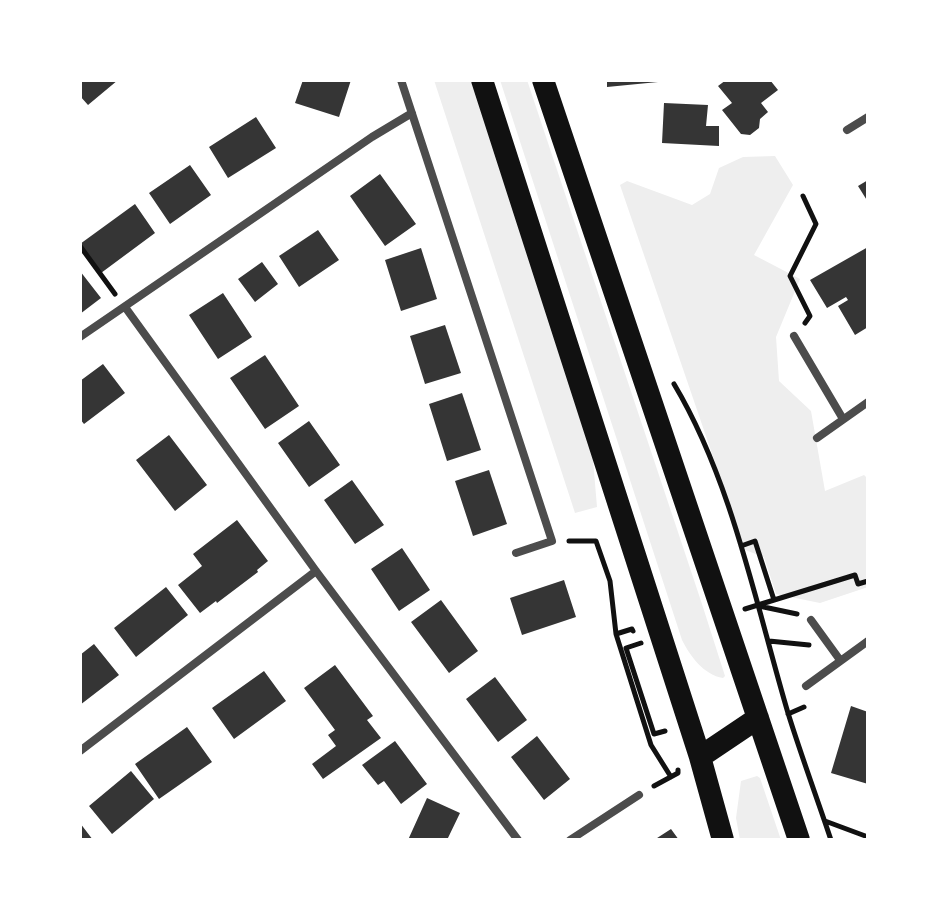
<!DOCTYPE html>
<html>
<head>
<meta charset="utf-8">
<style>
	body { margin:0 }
	#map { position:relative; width:948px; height:920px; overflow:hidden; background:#fff; font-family:Roboto,sans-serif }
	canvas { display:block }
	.frame { position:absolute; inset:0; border:82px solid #fff; pointer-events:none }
</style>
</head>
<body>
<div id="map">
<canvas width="948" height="920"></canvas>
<div class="frame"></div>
</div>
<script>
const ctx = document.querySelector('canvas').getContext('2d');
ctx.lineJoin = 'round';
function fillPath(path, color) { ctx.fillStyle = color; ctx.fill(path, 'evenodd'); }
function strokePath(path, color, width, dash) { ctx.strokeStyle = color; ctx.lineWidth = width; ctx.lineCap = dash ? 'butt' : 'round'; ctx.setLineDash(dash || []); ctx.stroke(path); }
const green = new Path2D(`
	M434,80h40l117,356 6,71 -22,6z
	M500,80h27l174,521 24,75 -2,2c-19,-3 -33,-22 -41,-38z
	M775,156l18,29 -39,70 46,24 -24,58 3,44 32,30 14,80 39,-16 4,4v108l-48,16 -44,-9 -12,-37 -19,-7 -125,-365 7,-4 65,24 18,-11 9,-26 24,-11z
	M757,776l3,2 21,62h-41l-4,-22 5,-37z`);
const building = new Path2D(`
	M80,80h38l-30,25 -8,-9z
	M303,80h48l-12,37 -44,-14z
	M607,80h51v2l-51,5z
	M726,80h44l8,10 -17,13 7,9 -8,7 -1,9 -9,7 -9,-1 -19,-24 10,-7 -14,-17z
	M664,103l44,2 -2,21h13v20l-57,-3z
	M256,117l20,31 -48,30 -19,-31z
	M190,165l21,30 -41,29 -21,-31z
	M380,174l36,50 -31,22 -35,-50z
	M868,180v22l-10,-16z
	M135,204l20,29 -54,40 -21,-29z
	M318,230l21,30 -40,27 -20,-31z
	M868,247v80l-13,8 -17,-29 10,-6 -2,-3 -19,11 -17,-28z
	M421,248l16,51 -36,12 -16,-51z
	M262,262l16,22 -23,18 -17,-23z
	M80,271l21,27 -21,16z
	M223,293l29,44 -34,22 -29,-44z
	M445,325l16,48 -36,11 -15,-48z
	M265,355l34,51 -34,23 -35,-51z
	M103,364l22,29 -41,31 -4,-5v-38z
	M462,393l19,57 -34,11 -18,-57z
	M309,421l31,44 -31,22 -31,-44z
	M169,435l38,50 -32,26 -39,-51z
	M489,470l18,54 -34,12 -18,-55z
	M352,480l32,45 -29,19 -31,-44z
	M237,520l31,41 -11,9 1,2 -41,31 -1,-2 -16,12 -22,-28 24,-19 -9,-12z
	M402,548l28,42 -31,21 -28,-42z
	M564,580l12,37 -54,18 -12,-37z
	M166,587l22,28 -52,42 -22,-29z
	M441,600l37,51 -29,22 -38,-51z
	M94,644l25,31 -39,30v-50z
	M335,665l38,51 -6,4 14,18 -58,41 -11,-15 24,-18 -8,-11 7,-5 -31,-42z
	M264,671l22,30 -52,38 -22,-31z
	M495,677l32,43 -29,22 -32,-43z
	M851,706l17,6v72l-37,-11z
	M187,727l25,35 -53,37 -24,-35z
	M537,736l33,43 -26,21 -33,-43z
	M395,741l32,43 -26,20 -17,-23 -6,4 -16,-20z
	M131,771l23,28 -42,35 -23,-28z
	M427,798l33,15 -13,27h-39z
	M80,823l13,17h-13z
	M671,829l8,11h-25z`);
const path = new Path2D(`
	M803,196l13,28 -26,52 20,40 -5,7
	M80,246l35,48
	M674,384c58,97 82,221 114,329 13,42 29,85 43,127
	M569,541h27l14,40 6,53 16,-5 1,2
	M741,546l14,-5 19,59
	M759,606l38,8
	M745,609l110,-34 3,9 10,-3
	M616,634l35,111 20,32
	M769,641l40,4
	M641,643l-15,5 28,86 11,-3
	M788,714l16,-7
	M654,786l24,-13v-3
	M825,821l43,16`);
const minor = new Path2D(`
	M401,80l151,461 -36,12
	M847,130l21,-13
	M125,307l191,264 202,269
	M794,336l49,83
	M80,337l292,-200 40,-24
	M817,438l51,-36
	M811,620l29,40
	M806,686l62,-45
	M80,751l236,-180
	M570,840l69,-45`);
const trunk = new Path2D(`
	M482,80l218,677 23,83
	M543,80l256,760
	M700,757l58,-39`);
fillPath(green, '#eee');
fillPath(building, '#353535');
strokePath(path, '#111', 5);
strokePath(minor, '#4c4c4c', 8);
strokePath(trunk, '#111', 22);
</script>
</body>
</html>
